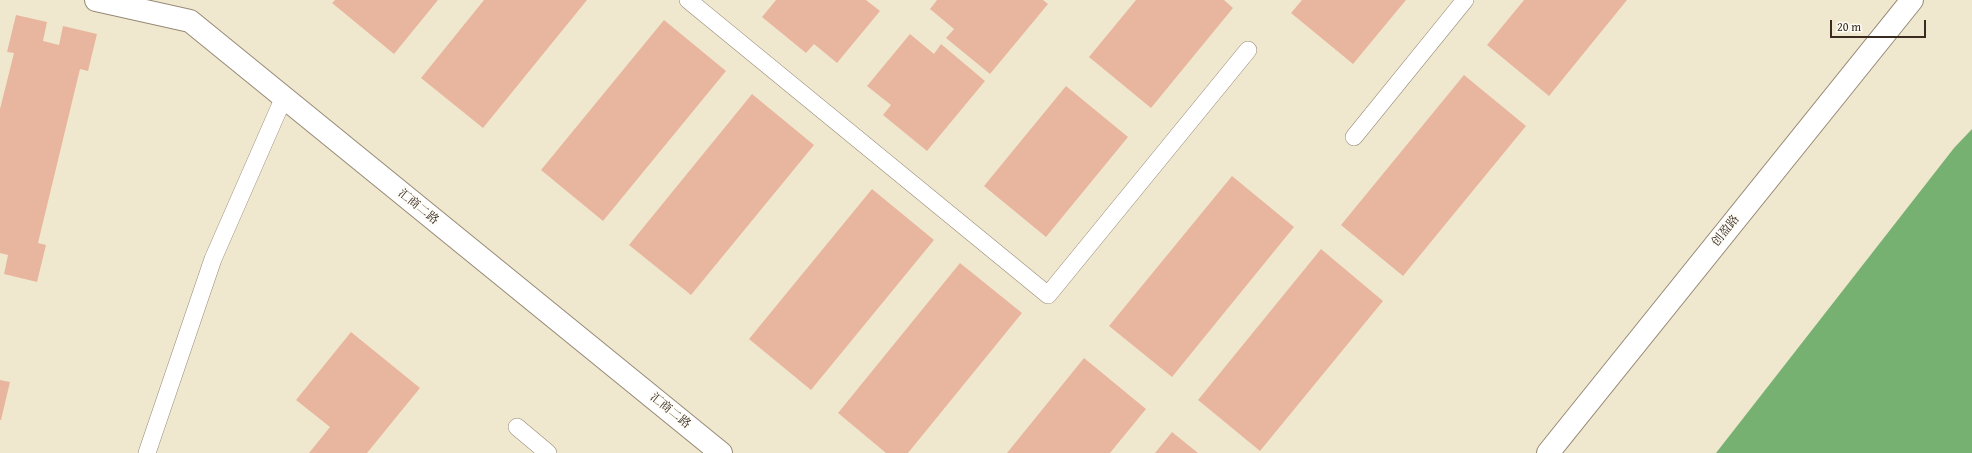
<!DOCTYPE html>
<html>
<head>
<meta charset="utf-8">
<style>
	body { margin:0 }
	#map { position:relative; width:1972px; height:453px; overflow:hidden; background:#f0e8ce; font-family:"Gentium Book Plus",serif }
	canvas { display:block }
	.scale { position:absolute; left:1830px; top:20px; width:96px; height:18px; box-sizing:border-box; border:2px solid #3b2a1e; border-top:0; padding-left:5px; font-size:12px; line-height:14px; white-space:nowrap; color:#3b2a1e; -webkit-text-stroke:3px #fdfcf7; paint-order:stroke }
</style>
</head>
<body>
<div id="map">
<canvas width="1972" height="453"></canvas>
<div class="scale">20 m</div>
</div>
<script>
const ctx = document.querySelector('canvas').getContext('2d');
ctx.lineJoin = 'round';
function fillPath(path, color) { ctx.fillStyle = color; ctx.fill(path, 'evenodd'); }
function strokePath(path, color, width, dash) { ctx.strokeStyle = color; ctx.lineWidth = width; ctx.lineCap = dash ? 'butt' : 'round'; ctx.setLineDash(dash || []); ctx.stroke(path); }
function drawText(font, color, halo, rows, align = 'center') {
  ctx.font = font + ' "Gentium Book Plus","Noto Serif SC",serif'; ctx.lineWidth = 4; ctx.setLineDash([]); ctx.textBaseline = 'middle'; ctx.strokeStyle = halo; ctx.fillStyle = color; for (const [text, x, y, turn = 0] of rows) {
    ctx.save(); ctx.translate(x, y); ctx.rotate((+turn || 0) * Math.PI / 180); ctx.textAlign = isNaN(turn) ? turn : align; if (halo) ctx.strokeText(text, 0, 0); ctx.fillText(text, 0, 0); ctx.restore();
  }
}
const forest = new Path2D(`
	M1972,129v324h-256l238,-305z`);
const building = new Path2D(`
	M335,0h103l-44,54 -62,-51z
	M484,0h103l-104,128 -62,-50z
	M776,0h90l14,11 -43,52 -23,-19 -8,9 -44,-36z
	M937,0h106l5,4 -58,70 -44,-36 8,-9 -24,-20z
	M1136,0h88l9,8 -82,100 -62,-51z
	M1302,0h104l-53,64 -62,-51z
	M1524,0h103l-78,96 -62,-51z
	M16,15l31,7 -4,19 16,4 4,-19 34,8 -9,37 -8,-2 -42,174 8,2 -9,37 -33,-8 4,-19 -8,-2v-144l14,-56 -7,-1z
	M664,20l62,51 -123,150 -62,-51z
	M910,34l24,20 7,-10 44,37 -58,70 -44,-36 8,-10 -24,-19z
	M1464,75l62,51 -123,150 -62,-51z
	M1066,86l62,51 -82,100 -62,-51z
	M752,94l62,51 -123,150 -62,-50z
	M1232,176l62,51 -122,150 -63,-51z
	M872,189l62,51 -123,150 -62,-51z
	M1321,249l62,52 -123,150 -62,-51z
	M960,263l62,50 -114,140h-22l-48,-40z
	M351,332l69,56 -53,65h-58l21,-26 -34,-27z
	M1084,358l62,51 -36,44h-103z
	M0,380l10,2 -9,38h-1z
	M1172,432l26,21h-43z`);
const service = new Path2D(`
	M688,0l360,295 200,-245
	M1354,137l111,-137
	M517,427l31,26
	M147,453l66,-194 71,-162`);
const minor = new Path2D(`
	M96,0l94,21 531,432`);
const tertiary = new Path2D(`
	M1548,453l364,-453`);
const streetNames = [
	["汇商二路",418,207,39],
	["创盈路",1726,231,-51],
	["汇商二路",670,411,39]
];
fillPath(forest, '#77b171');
fillPath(building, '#e8b69e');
strokePath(service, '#968976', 18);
strokePath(minor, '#968976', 24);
strokePath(tertiary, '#968976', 24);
strokePath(service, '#fff', 17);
strokePath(minor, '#fff', 22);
strokePath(tertiary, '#fff', 22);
drawText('12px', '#3b2a1e', '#fdfcf7', streetNames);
</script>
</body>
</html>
